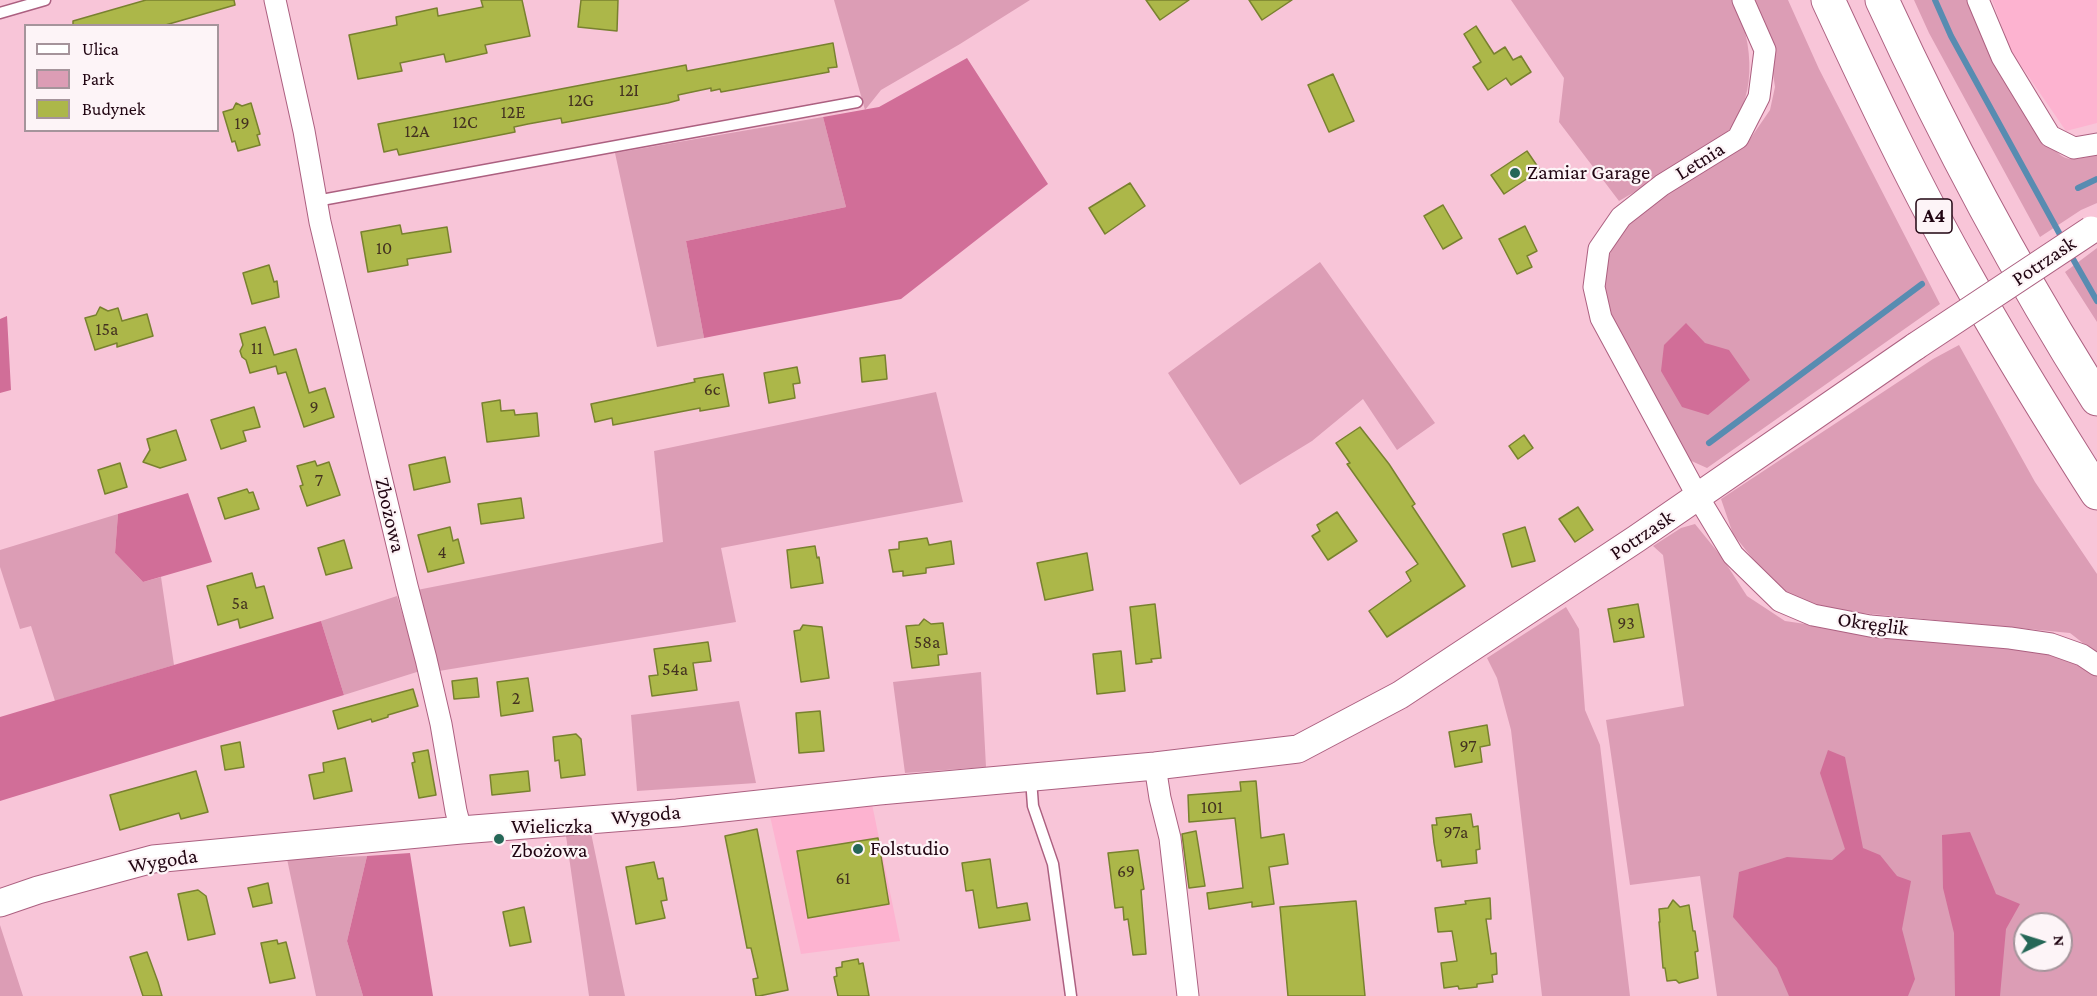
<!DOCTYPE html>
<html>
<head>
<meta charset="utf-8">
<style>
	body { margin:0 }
	#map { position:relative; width:2097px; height:996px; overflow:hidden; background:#f8c5d8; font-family:"Crimson Pro",serif }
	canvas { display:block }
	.legend { position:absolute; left:24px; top:24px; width:195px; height:108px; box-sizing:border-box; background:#fdf4f7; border:2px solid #a5949b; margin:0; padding:8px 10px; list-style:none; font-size:18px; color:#210512 }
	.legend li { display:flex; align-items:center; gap:12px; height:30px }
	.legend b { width:30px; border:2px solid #a5949b }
	.north { position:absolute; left:2013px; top:912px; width:60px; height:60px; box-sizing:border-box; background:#fdf4f7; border:2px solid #a5949b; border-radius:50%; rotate:86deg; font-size:16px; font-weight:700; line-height:24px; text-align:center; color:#210512 }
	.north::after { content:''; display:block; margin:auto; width:21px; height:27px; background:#256757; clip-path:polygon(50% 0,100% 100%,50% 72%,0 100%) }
</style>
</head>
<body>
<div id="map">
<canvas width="2097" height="996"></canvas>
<ul class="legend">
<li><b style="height:8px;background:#fff"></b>Ulica</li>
<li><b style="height:16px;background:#dc9db5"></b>Park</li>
<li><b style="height:16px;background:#acb749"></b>Budynek</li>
</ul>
<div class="north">N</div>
</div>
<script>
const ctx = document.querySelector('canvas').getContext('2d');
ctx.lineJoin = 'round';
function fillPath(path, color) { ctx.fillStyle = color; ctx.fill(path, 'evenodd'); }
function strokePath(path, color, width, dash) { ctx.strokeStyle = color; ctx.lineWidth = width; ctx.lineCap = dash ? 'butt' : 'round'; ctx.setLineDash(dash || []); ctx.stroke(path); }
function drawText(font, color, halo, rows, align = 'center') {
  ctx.font = font + ' "Crimson Pro",serif'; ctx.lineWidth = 4.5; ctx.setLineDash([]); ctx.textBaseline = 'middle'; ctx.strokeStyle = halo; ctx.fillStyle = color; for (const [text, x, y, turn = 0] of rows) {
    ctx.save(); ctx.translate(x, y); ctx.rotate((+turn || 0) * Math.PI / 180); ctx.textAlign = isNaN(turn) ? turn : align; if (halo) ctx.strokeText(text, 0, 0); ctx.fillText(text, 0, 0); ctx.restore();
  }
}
const built = new Path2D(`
	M1992,0h105v123l-31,8 -55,-80z
	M872,804l28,137 -99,13 -31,-138z`);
const green = new Path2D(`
	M834,0h196l-70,44 -79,46 -16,20z
	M1511,0h223c20,44 25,101 -12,138 -7,7 -19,12 -27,17 -25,16 -50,31 -76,46l-60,-79 5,-44z
	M1750,0h38l31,69 121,235 -233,164 -20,-9 -80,-146 -3,-46 18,-40 22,-19 106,-69 20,-29 5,-23 -5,-33z
	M1914,0h54l75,135c21,27 21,27 54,20v48l-16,7 -41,27 -111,-204z
	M823,117l23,90 -160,34 18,97 -47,9 -42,-194z
	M2097,248v74l-32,-50z
	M1320,262l115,161 -38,27 -34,-51 -51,42 -72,44 -72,-112z
	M1959,345l76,137 62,92v80l-27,-21 -209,-20 -60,-10 -32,-24 -36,-45 -12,-35 212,-140z
	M936,392l27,110 -242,46 15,74 -297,49 -22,-81 246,-48 -9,-91z
	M118,514l-3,39 28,29 18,-5 13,88 -119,36 -24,-75 -11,3 -20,-62v-17z
	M1695,524l26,32 26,40 38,25 75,11 64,4 152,22 21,14v324h-380l-17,-120 -70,9 -24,-165 78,-14 -21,-151 -10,-9 28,-18zM2025,924h36v36h-36z
	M397,596l23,75 -76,24 -23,-74z
	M1566,607l13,22 6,81 15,35 30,251h-88l-31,-266 -14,-52 -10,-20z
	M981,672l5,95 -81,6 -12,-91z
	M739,701l17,82 -119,8 -6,-76z
	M591,833l34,163h-36l-23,-160z
	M367,856l-20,85 16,55h-47l-29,-137z
	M0,925l23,71h-23z`);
const forest = new Path2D(`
	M967,58l81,126 -147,115 -197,39 -18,-97 160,-34 -23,-90 56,-10z
	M7,316l4,74 -11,3v-74z
	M1686,323l19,20 24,7 21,30 -42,35 -26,-8 -21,-36 3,-26z
	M188,493l24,69 -69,20 -28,-29 3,-39z
	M321,621l23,74 -344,106v-84z
	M1828,750l17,7 18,91 17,7 17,21 14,5 -9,48 13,50 -7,17h-119l-12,-28 -44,-51 6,-45 48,-15 45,3 13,-11 -25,-76z
	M1970,832l26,62 24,10 -14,25 -6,67h-45l-1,-63 -11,-45 -1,-53z
	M410,853l23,143h-70l-16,-55 20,-85z`);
const stream = new Path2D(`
	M1935,0l16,36 112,204
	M2078,188l19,-9
	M2069,252l28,49
	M1709,443l213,-159`);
const building = new Path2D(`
	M146,0h88l1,5 -73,21h-89v-5z
	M481,0h41l8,36 -45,9 2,8 -41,9 -2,-8 -44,9 2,8 -44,8 -9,-44 48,-10 -1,-8 41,-9 1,8 45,-9z
	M581,0h37l-1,31 -39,-4z
	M1146,0h43l-29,20z
	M1249,0h43l-30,20z
	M1476,26l18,28 11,-7 8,13 8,-4 10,16 -20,13 -5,-7 -18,12 -15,-23 8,-5 -17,-28z
	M833,43l4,24 -9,1 1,4 -108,20 -1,-3 -9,2v-3l-33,7 1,5 -11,3 -106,20 -1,-5 -33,6 -14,3 1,5 -116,23 -2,-6 -13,3 -6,-28 308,-59 1,6z
	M1333,74l21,47 -25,11 -21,-47z
	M236,103l6,3 9,-3 9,31 -3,1 3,10 -22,6 -3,-10 -3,1 -9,-30 10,-3z
	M1527,151l13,19 -36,24 -13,-19z
	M1130,183l15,23 -40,28 -16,-26z
	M1443,205l19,33 -19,11 -19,-33z
	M400,225l2,9 45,-7 4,25 -44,7 1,6 -40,7 -7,-40z
	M1525,226l12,25 -10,5 5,11 -15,7 -18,-35z
	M269,265l5,17 3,-1 2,16 -27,7 -9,-31z
	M100,307l8,4 10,-3 4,13 25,-7 6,22 -36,11v-4l-22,7 -10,-32 11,-3z
	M265,327l9,28 22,-6 13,44 16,-5 9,29 -30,10 -18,-55 -8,2 -2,-8 -26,7 -4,-13 -4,-3 -2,-6 3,-6 -3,-11z
	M885,355l2,24 -25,3 -2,-24z
	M797,367l3,16 -7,1 2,14 -26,5 -5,-30z
	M723,374l6,32 -29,5v-3l-87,17 -1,-7 -17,4 -4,-18 104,-22 -1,-3z
	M500,400l1,11 13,-1 1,5 22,-2 2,23 -52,6 -5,-39z
	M254,407l6,20 -17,4 3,10 -25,8 -10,-29z
	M1360,427l29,37 26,40 -3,2 53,80 -78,51 -18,-26 42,-30 -5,-9 12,-8 -71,-100 3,-1 -14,-20z
	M176,430l10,30 -26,8 -17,-6 7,-12 -3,-11z
	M1524,435l9,13 -15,11 -9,-13z
	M445,457l5,25 -36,8 -5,-25z
	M315,461l2,5 12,-4 11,33 -33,11 -7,-20 3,-1 -6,-19z
	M120,463l7,24 -22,7 -7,-24z
	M247,489l2,4 4,-1 6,17 -34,10 -7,-21z
	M521,498l3,20 -43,6 -3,-20z
	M1578,507l15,23 -18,12 -16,-23z
	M1337,512l20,29 -29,19 -16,-24 8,-5 -3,-6z
	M450,527l3,14 5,-2 6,24 -36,9 -10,-37z
	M1525,527l10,34 -23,6 -9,-33z
	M927,538l2,7 22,-4 3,23 -28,4v5l-23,3v-5l-10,1 -4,-22 10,-1v-7z
	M344,540l8,28 -26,7 -8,-27z
	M815,546l2,12 2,-1 4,26 -32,5 -4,-38z
	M1087,553l6,37 -48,10 -8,-37z
	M252,573l4,15 8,-2 9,32 -33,10 -2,-9 -20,6 -11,-39z
	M1155,604l6,54 -10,1 1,3 -16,2 -6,-57z
	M1638,604l6,33 -30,5 -6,-33z
	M924,619l7,5 12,-1 4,31 -9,1 1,10 -27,3 -6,-42 13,-1z
	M803,625l19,2 7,51 -28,4 -7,-51 6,-1z
	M708,642l3,19 -18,2 4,27 -45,6 -3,-20 9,-1 -4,-26z
	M1121,651l4,40 -28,3 -4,-40z
	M477,678l2,19 -25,2 -2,-18z
	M528,678l5,33 -32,5 -4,-34z
	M413,689l5,17 -30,9v2l-16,5 -1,-3 -33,10 -5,-18z
	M820,711l4,40 -25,2 -3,-40z
	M1487,725l3,20 -10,2 2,15 -27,5 -6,-35z
	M576,734l5,5 4,36 -24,3 -2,-18 -4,1 -2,-24z
	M240,742l4,25 -19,3 -4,-24z
	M428,750l8,45 -17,3 -7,-35 3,-1 -2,-9z
	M345,758l7,33 -38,8 -5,-24 15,-3 -1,-9z
	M196,771l12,41 -27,7 -2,-6 -59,17 -10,-35z
	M528,771l2,20 -38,4 -2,-20z
	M1256,781l5,57 23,-4 4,30 -19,3 5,37 -22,3v-5l-43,7 -2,-16 36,-5 -8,-70 -46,4 -1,-27 53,-4 -1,-9z
	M1471,814l2,13 5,-1 1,12 1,11 -4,1 1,13 -35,4 -1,-7 -4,1 -3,-18 -2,-18h5l-1,-7z
	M757,829l31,161 -29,6h-3l-3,-17 5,-1 -7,-30h-4l-22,-112z
	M1196,831l9,55 -16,2 -7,-54z
	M878,838l11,66 -81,14 -11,-67z
	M1138,850l6,39 -3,1 5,64 -13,1 -5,-36 -4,1 -1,-13 -8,1 -7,-55z
	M990,859l7,49 30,-5 3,17 -51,8 -6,-38 -7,1 -4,-28z
	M654,862l4,17 5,-1 4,22 -6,1 4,17 -29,6 -10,-57z
	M268,883l4,20 -19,4 -5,-19z
	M198,890l8,6 9,38 -27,6 -10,-46z
	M1490,898l1,21h-5l5,35 5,-1 1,21 -5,1 1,7 -16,2v3l-18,2 -1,-3 -14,2 -3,-25 16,-2 -5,-30 -14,1 -3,-24 31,-4 -1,-3z
	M1673,900l7,7 9,-2 4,26h2l3,20 -3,1 3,26 -19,5 -3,-3 -9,1 -2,-13h-2l-4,-46h1l-1,-13 9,-1z
	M1356,901l9,95h-77l-8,-89z
	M524,907l7,35 -21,4 -7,-34z
	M277,940l1,4 8,-2 9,36 -25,5 -9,-40z
	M147,952l11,30 4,14h-19l-13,-39z
	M858,959l1,5 4,-1 6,33h-31l-4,-19 3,-1 -1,-8 6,-1v-5z`);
const service = new Path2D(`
	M0,13l45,-13
	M316,201l541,-99
	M1031,779l2,27 20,58 18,132`);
const minor = new Path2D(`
	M275,0l29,131 16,91 87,364 19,73 15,65 15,87 5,19
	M1743,0l22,50 -6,47 -21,41 -76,47 -41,32 -22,32 -5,38 7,31 97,179 35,58 47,46 33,14 57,11 140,12 41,6 31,11 15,10
	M1978,0l24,57 48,79 24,12 23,-4
	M1155,766l5,32 10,40 18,158`);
const tertiary = new Path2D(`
	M0,903l38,-13 115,-31 308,-29 216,-17 202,-22 276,-25 143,-17 102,-54 236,-156 280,-193`);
const motorway = new Path2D(`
	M1828,0c43,93 87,186 138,276 41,74 86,146 131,217
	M1882,0c63,137 134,271 215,399`);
const tertiaryBridge = new Path2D(`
	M1916,346l175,-116`);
const markers = [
	[1515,173,6,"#256757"],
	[499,839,6,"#256757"],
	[858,849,6,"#256757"]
];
const numberNames = [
	["12I",629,90],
	["12G",581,100],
	["12E",513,112],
	["12C",465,122],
	["19",242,123],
	["12A",417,131],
	["10",384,248],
	["15a",107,329],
	["11",257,348],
	["6c",712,389],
	["9",314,407],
	["7",319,480],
	["4",442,552],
	["5a",240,603],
	["93",1626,623],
	["58a",927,642],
	["54a",675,669],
	["2",516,698],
	["97",1468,746],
	["101",1212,807],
	["97a",1456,832],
	["69",1126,871],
	["61",843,878]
];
const shields = [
	[1934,216,36]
];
const shieldNames = [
	["A4",1934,216]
];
const streetNames = [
	["Letnia",1700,161,-32],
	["Potrzask",2044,261,-34],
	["Zbożowa",390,515,77],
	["Potrzask",1642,535,-34],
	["Okręglik",1873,624,8],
	["Wygoda",646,815,-5],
	["Wygoda",163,861,-9]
];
const poiNames = [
	["Zamiar Garage",1527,173],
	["Wieliczka",511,827],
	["Zbożowa",511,851],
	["Folstudio",870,849]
];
fillPath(built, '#fdb3d0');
fillPath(green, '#dc9db5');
fillPath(forest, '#d16e98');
strokePath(stream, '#588cb1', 6);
fillPath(building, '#acb749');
strokePath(building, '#79812f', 1.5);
strokePath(service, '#ac6080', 13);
strokePath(minor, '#ac6080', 23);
strokePath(tertiary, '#ac6080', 29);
strokePath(motorway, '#ac6080', 35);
strokePath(service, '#fff', 10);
strokePath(minor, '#fff', 21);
strokePath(tertiary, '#fff', 27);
strokePath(motorway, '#fff', 33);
strokePath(tertiaryBridge, '#ac6080', 29, []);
strokePath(tertiaryBridge, '#fff', 27);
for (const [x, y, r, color] of markers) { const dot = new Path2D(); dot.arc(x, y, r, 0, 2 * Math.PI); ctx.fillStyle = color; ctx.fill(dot); strokePath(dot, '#fdf4f7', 2); }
drawText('18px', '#443220', null, numberNames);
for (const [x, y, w] of shields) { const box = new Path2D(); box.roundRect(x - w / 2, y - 17, w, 34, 4.5); ctx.fillStyle = '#fdf4f7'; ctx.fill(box); strokePath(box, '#210512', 1.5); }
drawText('bold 20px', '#210512', null, shieldNames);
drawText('21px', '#210512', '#fdf4f7', streetNames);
drawText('21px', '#210512', '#fdf4f7', poiNames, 'left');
</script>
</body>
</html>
